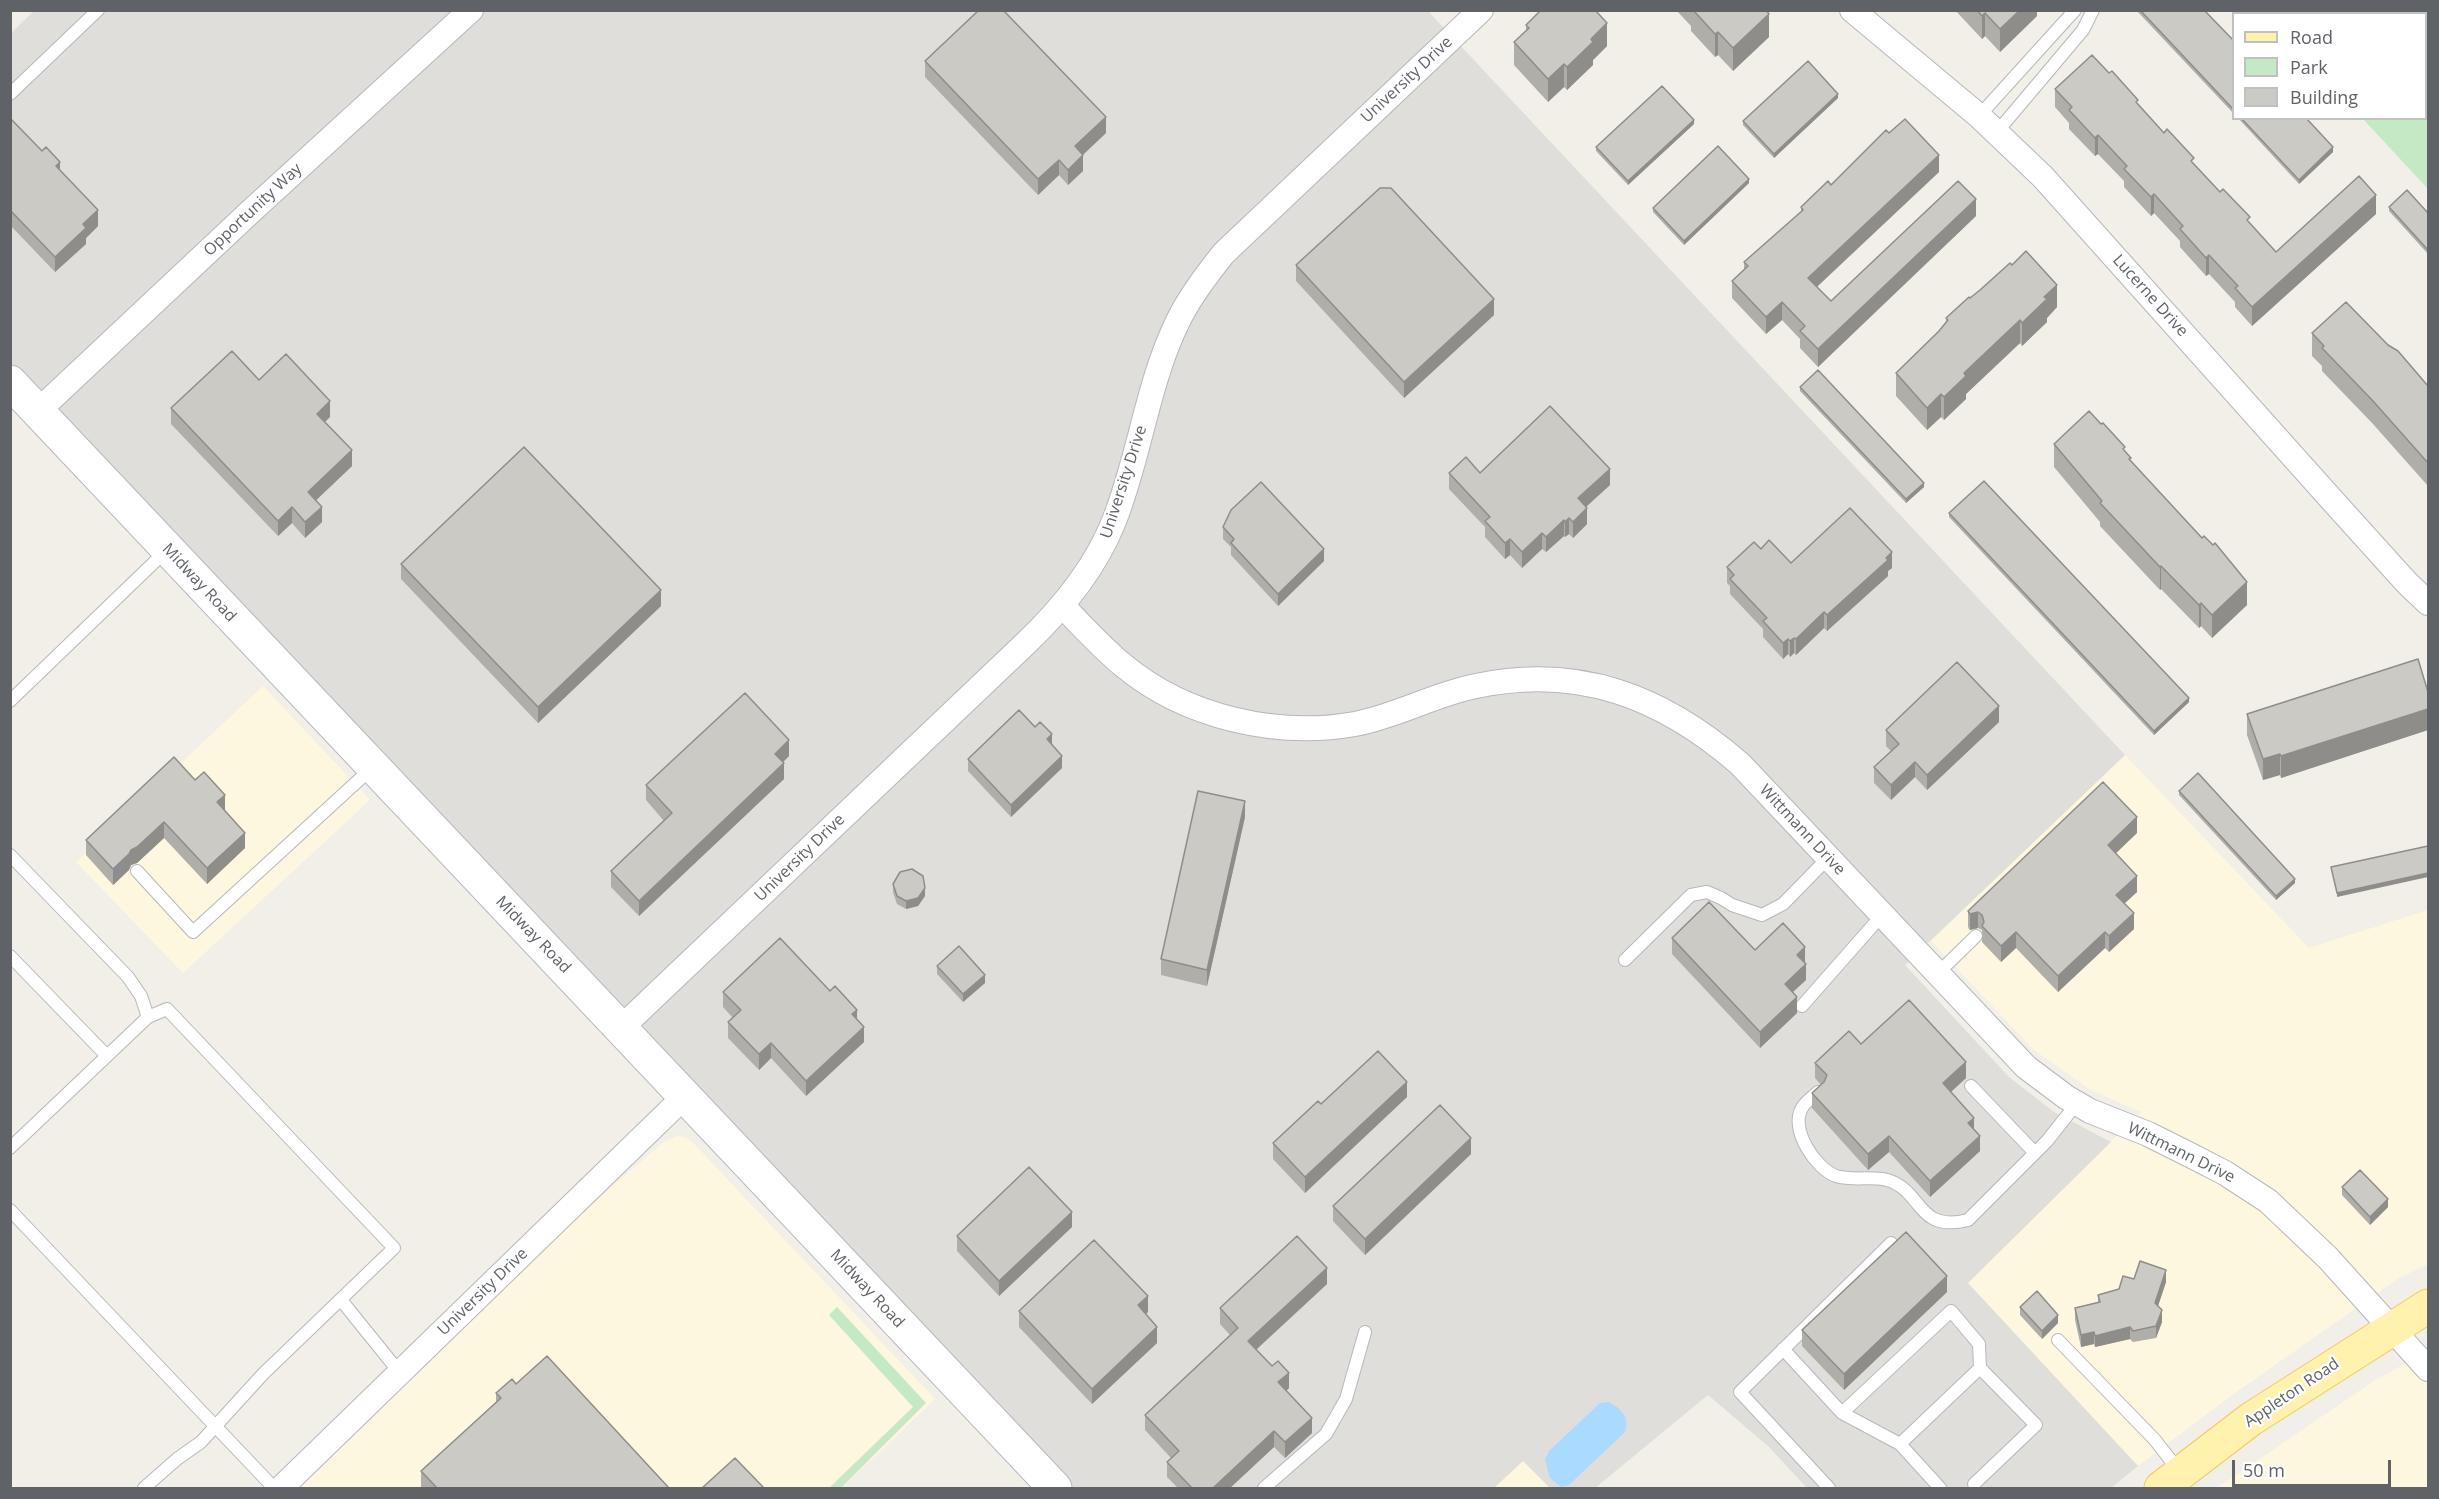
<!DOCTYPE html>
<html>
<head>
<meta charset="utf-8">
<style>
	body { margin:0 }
	#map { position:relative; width:2439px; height:1499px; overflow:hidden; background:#f1efe8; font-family:"Open Sans",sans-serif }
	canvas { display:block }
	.frame { position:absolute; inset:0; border:12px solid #5f6368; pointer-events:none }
	.legend { position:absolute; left:2232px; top:12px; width:195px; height:108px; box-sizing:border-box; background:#fff; border:2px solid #bfc1c3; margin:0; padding:8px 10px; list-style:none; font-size:18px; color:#5f6368 }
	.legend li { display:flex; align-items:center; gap:12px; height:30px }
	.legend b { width:30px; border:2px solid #bfc1c3 }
	.scale { position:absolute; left:2232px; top:1460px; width:159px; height:27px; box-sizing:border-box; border:3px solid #5f6368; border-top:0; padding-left:8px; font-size:18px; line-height:21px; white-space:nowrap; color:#5f6368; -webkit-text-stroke:4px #fff; paint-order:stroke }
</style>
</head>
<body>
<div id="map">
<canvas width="2439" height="1499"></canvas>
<div class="frame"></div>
<ul class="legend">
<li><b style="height:8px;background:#fff2af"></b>Road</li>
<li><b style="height:16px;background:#c5e8c5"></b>Park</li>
<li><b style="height:16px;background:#cccac5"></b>Building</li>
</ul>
<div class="scale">50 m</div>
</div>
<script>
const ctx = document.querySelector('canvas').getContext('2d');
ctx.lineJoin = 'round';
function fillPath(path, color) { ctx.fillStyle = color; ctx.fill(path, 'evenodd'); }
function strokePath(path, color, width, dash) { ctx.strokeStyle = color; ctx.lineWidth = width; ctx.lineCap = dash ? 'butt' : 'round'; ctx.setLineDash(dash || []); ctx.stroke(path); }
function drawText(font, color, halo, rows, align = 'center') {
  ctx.font = font + ' "Open Sans",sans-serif'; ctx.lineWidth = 4.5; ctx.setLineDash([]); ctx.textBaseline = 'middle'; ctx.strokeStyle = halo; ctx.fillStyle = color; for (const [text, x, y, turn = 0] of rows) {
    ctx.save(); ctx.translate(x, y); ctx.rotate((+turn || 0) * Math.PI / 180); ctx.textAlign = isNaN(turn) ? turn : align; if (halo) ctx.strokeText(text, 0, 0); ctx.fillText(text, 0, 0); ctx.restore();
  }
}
const commercial = new Path2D(`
	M263,686l107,114 -187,173 -107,-111z
	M2125,755l184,193 119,-38v354l-29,14 -164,115 -97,73 -170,-183 173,-171 -50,-22 -57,-40 -103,-109z
	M677,1136l10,2 8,7 240,254 -93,89h-543l271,-264 91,-80z
	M2428,1351v137h-211l157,-107z
	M1523,1461l27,27h-56z`);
const industrial = new Path2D(`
	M34,11h1394l697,744 -220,210 104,112 45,35 57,30 -143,141 170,183 -27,22h-304l-39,-42 -60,-51 -113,93h-45l-27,-27 -29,27h-439l-1044,-1106v-349z`);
const green = new Path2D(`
	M2326,11h102v178l-65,-70 63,-1v-104l-103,-1z
	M837,1307l89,96 -85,85h-12l84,-81 -84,-92z`);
const water = new Path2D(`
	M1609,1402c13,7 22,17 15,31l-55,52 -8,2 -11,-9 -5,-18 4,-9 51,-48z`);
const service = new Path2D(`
	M10,94l88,-84
	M1979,116l96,-106
	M1997,132l86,-102 10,-20
	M10,701l157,-151
	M10,855l118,122 13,19 7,21
	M137,871l56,61 179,-164
	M10,956l97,100
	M1625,960l66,-65 16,-3 14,6 11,7 30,10 21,-11 45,-46
	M1937,974l39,-38
	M1802,1006l80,-91
	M1971,1086l64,67
	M1818,1092c-5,5 -13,10 -16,16 -13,21 14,61 34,68 17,5 35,0 51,4 36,10 29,53 81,40l79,-79 30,-38
	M10,1148l138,-131 19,-8 227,239 -131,126 -62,68 -24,17 -33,29
	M10,1210l264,278
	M341,1300l59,73
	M2058,1340l97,100 24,31
	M1783,1349l59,64 109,-102 28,33 1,24 56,57 -62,59
	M1842,1413l58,31 40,44
	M1900,1444l80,-76
	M1264,1488l62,-54 20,-35 19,-67
	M1829,1488l-89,-96 151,-149`);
const minor = new Path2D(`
	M1852,10l127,106 64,61 289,323 75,83 21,20
	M38,411l211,-198 222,-203
	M1062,605c20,21 39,42 62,61 62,51 152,72 231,58 42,-8 80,-30 121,-38 103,-22 187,11 264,78l286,303 40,30 24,14 58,23 42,21 35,18 43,28 60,57 100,111
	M621,1028l403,-383c37,-35 71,-76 90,-124 26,-65 33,-137 64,-200 12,-25 29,-47 46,-68l257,-243
	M281,1488l404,-392`);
const secondary = new Path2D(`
	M10,382l1045,1106`);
const primary = new Path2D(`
	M2161,1488l90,-69 177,-113`);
const wall = new Path2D(`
	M1676,10h90l3,27 -36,34 -15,-16 -3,2 -24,-26v-5z
	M1955,10h82v6l-37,36 -15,-16 -3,3z
	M2136,10h68l30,31v73z
	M1526,25l81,21 -14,14v5l-26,25 -3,-3 -16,15 -34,-37v-23l12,-11z
	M925,61l181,72 -23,22v16l-15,14 -9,-10 -21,20 -113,-118z
	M2055,89l83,16 138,147 100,-38 -124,112 -17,-19v-5l-26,-28 -3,2 -26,-29v-6l-26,-28 -3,3 -27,-29v-6l-26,-27 -3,2 -26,-27v-6l-14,-16z
	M1838,98l-64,60 -31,-33v-4z
	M10,118l50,53 38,55 -12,12v6l-31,28 -45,-47z
	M2238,118h68l27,34 -34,32z
	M1694,124l-66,61 -32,-34v-4z
	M1889,133l50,39 -122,115 14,14 145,-85 -158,151 -18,-19v-9l-18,-19 -16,14 -34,-36v-17l12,-12v-7l57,-50v-5l30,-22z
	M1749,183l-65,62 -31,-33v-4z
	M2389,207l39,6v41l-39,-43z
	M1296,265l198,50 -90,83 -108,-117z
	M1980,290l77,17 -10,11v4l-25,24 -2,-3 -54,51v5l-22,21 -3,-3 -14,13 -31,-34v-23l43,-42 7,-9v-4z
	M2312,333l116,53v100l-55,-62 -51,-53v-5l-10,-10z
	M259,380l71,37 -5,5 27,44 -36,34 6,22 -17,16 -13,-15 -14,13 -107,-112v-16z
	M1800,387l124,100 -18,16 -106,-112z
	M2054,444l71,7 6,10 116,144 -35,33 -11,-12 -2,2 -38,-39 -1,1 -60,-64v-4l-46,-55z
	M1449,473h31l130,12 -24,22 1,17 -14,14 -4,-4 -4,3 -1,-1 -18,16 -4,-3 -20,19 -12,-13 -5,4 -20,-22v-10l-36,-38z
	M1949,513l240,189 -35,33 -205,-218z
	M1223,527l101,34 -46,45 -47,-51v-8l-8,-8z
	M1761,549l30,14 101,5 -4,3v5l-61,55 -3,-3 -28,27 -2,-2 -4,4 -2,-3 -5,5 -20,-22v-8l-33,-35v-8l-3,-3v-16z
	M401,564l260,42 -123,117 -137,-144z
	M2428,692v38l-147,48 -1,-3 -17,5 -16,-45v-21z
	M1999,722l-72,68 -12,-13 -24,23 -17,-17v-16l17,-16 -5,-5v-16z
	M1052,745l10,23 -51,49 -43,-46v-12z
	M789,756l-6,6 1,17 -145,137 -28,-29v-16l53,-50 -18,-21v-15z
	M195,780l30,31 20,37 -38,36 -43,-46 -27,25 -6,2 -2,5 -16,15 -27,-30v-15z
	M2179,791l116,92 -19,17 -97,-105z
	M1245,817l-38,169 -46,-11v-16z
	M2137,833l-22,20 22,39 -13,12 10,25 -25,23 -4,-4 -47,44 -42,-44 -15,14 -19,-20v-12l-4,-2 -8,2 -2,-3v-16z
	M893,884l32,12 -7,10 -12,3 -9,-5 -4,-12z
	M1672,938l83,12 50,13 1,17 -13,12 4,21 -37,35 -88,-94z
	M937,966l48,17 -22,19 -26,-28z
	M723,992l134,28 7,22 -58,54 -35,-38 -12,12 -31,-32v-16l5,-4 -10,-11z
	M1861,1044l105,34 -15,14 23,37 6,22 -50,46 -41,-45 -21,18 -56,-62v-15l9,-8 -6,-7v-15z
	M1407,1097l-102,96 -32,-34v-16l48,-39z
	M1471,1154l-106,101 -32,-34v-15z
	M2342,1187l46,20 -18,18 -28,-30z
	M1072,1227l-73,69 -42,-45v-15z
	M2134,1279l32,3 -8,24 4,16 -6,16 -23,4 -3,-3 -35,8 -1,-3 -13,3 -6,-27v-12l23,-6v-7l21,-6z
	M1327,1284l-71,66 33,38 -3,3 26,42 -27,25 -11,-11 -44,41h-52l-11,-11v-15l4,-4 -26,-28v-15l85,-80 -10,-11v-16z
	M1947,1292l-103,98 -42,-44v-16z
	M2020,1307l38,16 -16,16 -22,-24z
	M1019,1311l129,1 -2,2 11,29 -65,61 -73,-77z
	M516,1384l153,104h-246l-2,-1v-16l75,-69v-9z`);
const shadedWall = new Path2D(`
	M2020,10h17v6l-37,36v-23z
	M1985,13v23l-3,3v-23z
	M1769,14v23l-36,34v-23z
	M1607,23v23l-14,14v5l-26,25v-23l24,-28z
	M1718,32v23l-3,2v-23z
	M1564,64v23l-16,15v-23z
	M1838,94v4l-64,60v-4z
	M1106,117v16l-31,29v-16z
	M1694,120v4l-66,61v-4z
	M2098,135v19l-3,2v-18z
	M2333,147v5l-34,32v-4z
	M1083,155v16l-15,14v-15z
	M1939,155v17l-131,123v-17z
	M1059,160v15l-21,20v-16z
	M60,162v16l-4,-12z
	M1749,179v4l-65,62v-4z
	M2154,194v19l-3,3v-19z
	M2376,195v19l-124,112v-19z
	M1976,199v17l-158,151v-18z
	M98,210v16l-12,12v6l-31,28v-15l28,-33z
	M2209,255v19l-3,2v-18z
	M2057,285v22l-10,11v4l-25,24v-23l22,-26z
	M1494,299v16l-90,83v-16z
	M1782,302v18l-16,14v-17z
	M2020,320v23l-54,51v5l-22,21v-23l20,-24z
	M1941,394v23l-14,13v-22z
	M330,401v16l-13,12v-15z
	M352,450v16l-44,42v-16z
	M1610,469v16l-32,29v-16z
	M1924,483v4l-18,16v-4z
	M292,507v16l-14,13v-15z
	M322,507v15l-17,16v-16z
	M1587,508v16l-14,14v-16z
	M1569,518v16l-4,3v-15z
	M1564,520v16l-18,16v-15z
	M1542,533v16l-20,19v-16z
	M1510,539v16l-5,4v-16z
	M1324,549v12l-46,45v-12z
	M1892,552v16l-4,3v5l-61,55v-16z
	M2161,566v23l-1,1v-23z
	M2247,582v23l-35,33v-23z
	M661,590v16l-123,117v-16z
	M2201,603v23l-2,2v-23z
	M1824,612v16l-28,27v-16z
	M1794,638v15l-4,4v-16z
	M1788,639v15l-5,5v-16z
	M2189,698v4l-35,33v-4z
	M1999,706v16l-72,68v-15z
	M2428,709v21l-147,48v-22z
	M1052,734v12l-5,-7z
	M789,740v16l-14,14v-16z
	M2280,754v21l-17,5v-21z
	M1062,756v12l-51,49v-12z
	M1915,762v15l-24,23v-15z
	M784,763v16l-145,137v-15z
	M225,795v16l-8,-9z
	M1245,801v16l-38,169v-16z
	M2137,817v16l-29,28v-16z
	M164,822v16l-27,25 -6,2 -2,5 -16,15v-16l18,-19z
	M245,833v15l-38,36v-16z
	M2428,873v4l-91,20v-4z
	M2137,876v16l-21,19v-16z
	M2295,879v4l-19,17v-4z
	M925,888v8l-7,10 -12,3v-8z
	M1978,912v16l-8,2v-16z
	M2134,913v16l-25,23v-16z
	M2016,932v16l-15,14v-16z
	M2105,932v16l-47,44v-16z
	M1805,947v16l-8,8v-16z
	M1806,964v16l-21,19v-15z
	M985,975v8l-22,19v-8z
	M1797,997v16l-37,35v-16z
	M857,1010v15l-5,-11z
	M864,1027v15l-58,54v-15z
	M771,1043v15l-12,12v-16z
	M1966,1062v16l-23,21v-16z
	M1407,1082v15l-102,96v-16z
	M1974,1118v15l-6,-10z
	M1889,1136v16l-21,18v-16z
	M1980,1136v15l-50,46v-16z
	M1471,1138v16l-106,101v-16z
	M2388,1199v8l-18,18v-8z
	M1072,1212v15l-73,69v-15z
	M1327,1268v16l-79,73v-16z
	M2166,1270v12l-11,33v-12z
	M1947,1276v16l-103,98v-16z
	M1148,1296v16l-10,9v-16z
	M2162,1310v12l-6,16v-12z
	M2058,1315v8l-16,16v-8z
	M1157,1327v16l-65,61v-15z
	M2130,1327v12l-35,8v-11z
	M2094,1332v12l-13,3v-12z
	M1289,1373v15l-11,10v-16z
	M1312,1418v15l-27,25v-16z
	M1274,1431v16l-44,41h-17z`);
const building = new Path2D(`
	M979,10h24l103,107 -31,29 8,9 -15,15 -9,-10 -21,19 -113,-118z
	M1541,10h54l12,13 -16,16 2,3 -26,25 -3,-3 -16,15 -34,-37 15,-14 -3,-3z
	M1693,10h73l3,4 -36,34 -15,-16 -3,2z
	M1977,10h43l-20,19 -15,-16 -3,3z
	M2140,10h64l30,31v69z
	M2092,55l17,18 3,-2 26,29 -2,2 28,31 3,-4 27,29 -3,3 29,31 3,-3 27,28 -3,3 29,32 83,-76 17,19 -124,112 -17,-19 3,-2 -29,-31 -3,3 -26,-29 3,-3 -29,-32 -3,3 -27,-28 3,-3 -29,-31 -3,3 -26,-28 3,-3 -17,-18z
	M1808,61l30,33 -64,60 -31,-33z
	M1662,86l32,34 -66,61 -32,-34z
	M10,118l32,33 4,-4 14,15 -4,4 42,44 -15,14 3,4 -31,29 -45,-47z
	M2241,118h65l27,29 -34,33z
	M1905,119l34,36 -131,123 23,23 127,-120 18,18 -158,150 -18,-18 5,-5 -23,-24 -16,15 -34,-36 16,-15 -4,-4 59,-52 -2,-3 27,-26 3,4 55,-55 3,3z
	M1718,146l31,33 -65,62 -31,-33z
	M1380,188h11l103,111 -90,83 -108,-117z
	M2407,190l21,23v37l-39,-43z
	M2026,251l31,34 -13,12 3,2 -25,24 -2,-3 -56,53 2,3 -22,21 -3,-3 -14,14 -31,-35 43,-42 9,-11 -2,-2 23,-21 1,1 10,-8 30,-27 2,2z
	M2346,302l42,43 10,6 30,35v77l-55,-62 -51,-53 2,-2 -12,-13z
	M232,351l27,29 27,-26 44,47 -13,13 35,36 -44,42 14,15 -17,15 -13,-15 -14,14 -107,-113z
	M1818,370l106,113 -18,16 -106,-112z
	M1550,406l60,63 -32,29 9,10 -14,14 -4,-4 -4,4 -1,-2 -18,17 -4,-4 -20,19 -12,-13 -5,4 -20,-22 5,-4 -41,-44 17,-16 14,16z
	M2089,411l12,13 2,-1 22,24 -2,2 8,9 -2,1 73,79 2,-2 9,9 2,-2 32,39 -35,33 -11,-12 -2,2 -38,-39 -1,1 -60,-64 2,-2 -48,-57z
	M524,447l137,143 -123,117 -137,-143z
	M1984,481l205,217 -35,33 -205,-218z
	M1261,482l63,67 -46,45 -47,-51 3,-4 -11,-12 8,-17z
	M1850,508l42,44 -6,6 2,2 -61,55 -3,-3 -28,27 -2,-1 -4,3 -2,-2 -5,4 -20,-22 4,-3 -37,-39 4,-4 -7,-8 27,-25 7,7 8,-9 22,23z
	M2418,659l10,33v17l-147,47 -1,-2 -17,5 -16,-45z
	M1957,662l42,44 -72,69 -12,-13 -24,23 -17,-18 25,-23 -13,-14z
	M745,693l44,47 -14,14 9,9 -145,138 -28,-30 61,-58 -26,-28z
	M1019,710l16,17 5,-5 12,12 -5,5 15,17 -51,49 -43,-46z
	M174,757l21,23 9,-8 21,23 -8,7 28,31 -38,35 -43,-46 -27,25 -6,3 -2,4 -16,15 -27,-29z
	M2198,773l97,106 -19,17 -97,-105z
	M2103,782l34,35 -29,28 29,31 -21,19 18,18 -25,23 -4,-4 -47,44 -42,-44 -15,14 -19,-20 2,-4 -2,-7 -4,-3 -8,2 -2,-3z
	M1198,791l47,10 -38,169 -46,-11z
	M2428,846v27l-91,20 -6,-26z
	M912,869l11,7 2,12 -7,10 -12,3 -9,-5 -4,-12 7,-12z
	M1709,902l46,48 28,-27 22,24 -8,8 9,9 -21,20 12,13 -37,35 -88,-94z
	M780,938l50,53 5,-5 22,24 -5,4 12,13 -58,54 -35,-38 -12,11 -31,-32 13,-12 -18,-18z
	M959,946l26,29 -22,19 -26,-28z
	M1909,1000l57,62 -23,21 31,35 -6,5 12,13 -50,45 -41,-45 -21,18 -56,-61 12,-11 3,-7 -12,-12 34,-32 12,13z
	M1378,1051l29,31 -102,95 -32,-34 45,-42 3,3z
	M1440,1105l31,33 -106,101 -32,-33z
	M1029,1167l43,45 -73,69 -42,-45z
	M2360,1170l28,29 -18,18 -28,-30z
	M1906,1232l41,44 -103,98 -42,-44z
	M1297,1236l30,32 -79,73 24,25 6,-5 11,12 -11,9 34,36 -27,24 -11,-11 -61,57h-21l-25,-26 12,-11 -34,-36 93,-87 -18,-20z
	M1094,1240l54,56 -10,9 19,22 -65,62 -73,-78z
	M2140,1261l26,9 -11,33 7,7 -6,16 -23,5 -3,-4 -35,9 -1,-4 -13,3 -6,-27 25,-6 -2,-7 21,-6 4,-13 11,3z
	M2037,1291l21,24 -16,16 -22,-24z
	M547,1356l122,132h-232l-16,-17 80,-73 -5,-5 16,-14 4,5z
	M735,1458l29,30h-62z`);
const streetNames = [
	["University Drive",1407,80,-43],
	["Opportunity Way",253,210,-43],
	["Lucerne Drive",2150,296,48],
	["University Drive",1124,482,-72],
	["Midway Road",199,583,47],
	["Wittmann Drive",1802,830,47],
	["University Drive",800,858,-44],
	["Midway Road",533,935,46],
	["Wittmann Drive",2181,1153,26],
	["Midway Road",867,1289,47],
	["University Drive",483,1292,-44],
	["Appleton Road",2292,1393,-34]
];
fillPath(commercial, '#fef7e0');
fillPath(industrial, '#e0deda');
fillPath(green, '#c5e8c5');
fillPath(water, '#aadaff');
strokePath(service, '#b5b8bc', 14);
strokePath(minor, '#b5b8bc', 26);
strokePath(secondary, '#b6babf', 35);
strokePath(primary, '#f2c960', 35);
strokePath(service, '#fff', 12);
strokePath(minor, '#fff', 24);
strokePath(secondary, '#fff', 33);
strokePath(primary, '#fff2af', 33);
fillPath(wall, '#afaea9');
fillPath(shadedWall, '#8f8d8a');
fillPath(building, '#cccac5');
strokePath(building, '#8f8d8a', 1.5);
drawText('16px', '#5f6368', '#fff', streetNames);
</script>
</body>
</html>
